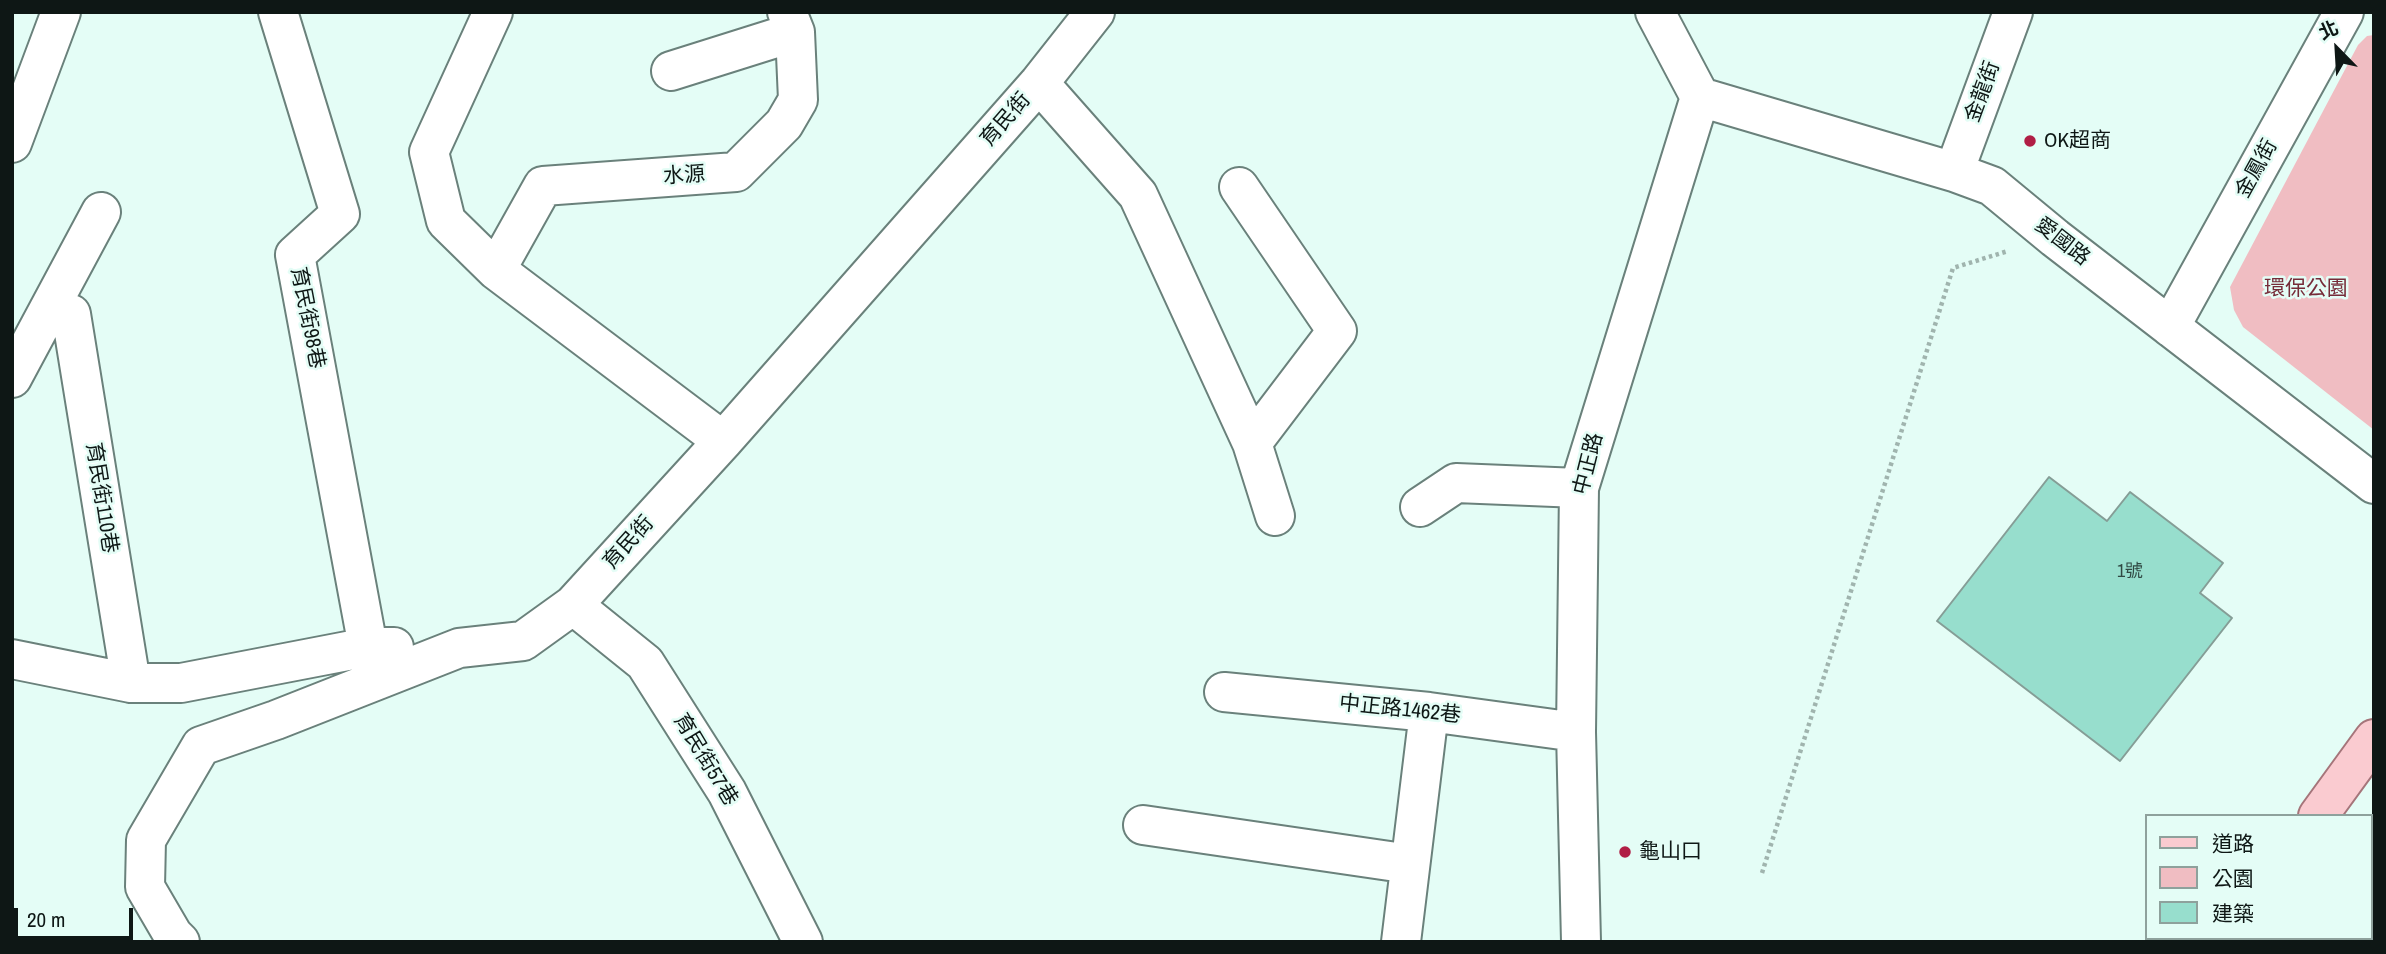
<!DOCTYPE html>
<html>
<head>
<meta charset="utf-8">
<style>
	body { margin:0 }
	#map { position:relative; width:2386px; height:954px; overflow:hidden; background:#e4fdf6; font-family:"Archivo Narrow","Noto Sans TC",sans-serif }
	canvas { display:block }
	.frame { position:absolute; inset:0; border:14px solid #0e1715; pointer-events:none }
	.legend { position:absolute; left:2145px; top:814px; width:228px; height:126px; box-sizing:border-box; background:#e4fdf6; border:2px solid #8ea19c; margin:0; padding:9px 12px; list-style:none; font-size:21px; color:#0e1715 }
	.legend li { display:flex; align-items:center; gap:14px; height:35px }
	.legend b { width:35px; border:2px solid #8ea19c }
	.north { position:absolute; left:2302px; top:14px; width:70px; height:70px; -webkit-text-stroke:5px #e4fdf6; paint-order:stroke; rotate:336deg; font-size:19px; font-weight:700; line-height:28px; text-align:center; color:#0e1715 }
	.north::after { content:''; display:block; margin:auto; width:24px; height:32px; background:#0e1715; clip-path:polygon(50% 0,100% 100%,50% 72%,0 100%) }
	.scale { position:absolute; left:14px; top:908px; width:119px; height:32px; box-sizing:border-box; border:4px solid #0e1715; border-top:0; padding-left:9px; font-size:21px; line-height:24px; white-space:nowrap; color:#0e1715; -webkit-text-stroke:5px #e4fdf6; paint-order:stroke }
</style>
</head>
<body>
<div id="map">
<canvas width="2386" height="954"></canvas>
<div class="frame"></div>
<ul class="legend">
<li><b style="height:9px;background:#facbd0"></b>道路</li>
<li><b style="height:19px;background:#f0bdc2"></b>公園</li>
<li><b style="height:19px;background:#97decd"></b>建築</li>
</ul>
<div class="north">北</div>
<div class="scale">20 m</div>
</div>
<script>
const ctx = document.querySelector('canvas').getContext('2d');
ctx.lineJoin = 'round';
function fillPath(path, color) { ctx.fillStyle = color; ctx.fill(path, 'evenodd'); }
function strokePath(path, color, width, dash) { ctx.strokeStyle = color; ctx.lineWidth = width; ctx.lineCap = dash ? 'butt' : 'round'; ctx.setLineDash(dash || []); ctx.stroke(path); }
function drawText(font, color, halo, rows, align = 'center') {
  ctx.font = font + ' "Archivo Narrow","Noto Sans TC",sans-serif'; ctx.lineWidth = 5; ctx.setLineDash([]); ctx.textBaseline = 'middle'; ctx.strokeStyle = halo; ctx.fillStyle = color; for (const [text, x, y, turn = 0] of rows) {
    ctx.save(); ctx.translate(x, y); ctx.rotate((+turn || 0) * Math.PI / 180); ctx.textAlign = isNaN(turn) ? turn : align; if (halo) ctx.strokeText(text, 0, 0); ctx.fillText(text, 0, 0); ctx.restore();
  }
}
const green = new Path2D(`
	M2374,35v395l-131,-103 -9,-17 -4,-23 128,-242 9,-9z`);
const building = new Path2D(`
	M2049,477l58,44 23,-29 93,71 -23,30 32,25 -112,143 -183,-140z`);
const path = new Path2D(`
	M1762,873l191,-605 55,-17`);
const minor = new Path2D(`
	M278,12l62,202 -45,41 73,392
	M493,12l-64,140 17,69 50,49 227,171
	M671,71l124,-39
	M1039,83l99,112 114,248 23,73
	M1700,97l254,75 38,14 63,52 319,246
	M12,143l49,-131
	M1954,172l59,-160
	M1239,187l98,144 -85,112
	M496,270l47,-84 193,-14 48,-48 14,-24 -3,-68 -8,-20
	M71,314l60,369
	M2170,327l174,-315
	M12,378l89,-166
	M1420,507l36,-24 123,5
	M573,605l72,58 82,129 76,150
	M12,659l119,24h50l187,-36h26
	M1224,692l205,20 147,20
	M1143,825l267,39
	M180,942l-7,-7 -28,-48 1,-47 55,-94 75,-26 183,-72 64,-7 50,-36 150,-164 316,-358 56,-71
	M1401,942l28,-230
	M1581,942l-5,-210 3,-244 121,-391 -45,-85`);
const major = new Path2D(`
	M2318,816l56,-77
	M2370,851l4,-5
	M2227,942l3,-4
	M2305,942l2,-4`);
const markers = [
	[2030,141,7,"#b01e45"],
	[1625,852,7,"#b01e45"]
];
const numberNames = [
	["1號",2130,572]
];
const streetNames = [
	["金龍街",1983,92,-70],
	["育民街",1006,120,-49],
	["金鳳街",2257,169,-61],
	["水源",684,176,-4],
	["愛國路",2062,242,38],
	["育民街98巷",307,318,79],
	["中正路",1589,464,-76],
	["育民街110巷",101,498,81],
	["育民街",629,543,-48],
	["中正路1462巷",1400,710,6],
	["育民街57巷",705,760,59]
];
const poiNames = [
	["OK超商",2044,141],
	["龜山口",1639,852]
];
const parkNames = [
	["環保公園",2306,289]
];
fillPath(green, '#f0bdc2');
fillPath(building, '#97decd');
strokePath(building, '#859d96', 2);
strokePath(minor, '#6a817b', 42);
strokePath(major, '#a5757a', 42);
strokePath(path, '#a0b4ae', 4.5, [3.5, 3.5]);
strokePath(minor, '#fff', 38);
strokePath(major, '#facbd0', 38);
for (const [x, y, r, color] of markers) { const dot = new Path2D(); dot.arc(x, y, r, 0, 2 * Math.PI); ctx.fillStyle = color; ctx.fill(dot); strokePath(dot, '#e4fdf6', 2.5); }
drawText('18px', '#304943', null, numberNames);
drawText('21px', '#0e1715', '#e4fdf6', streetNames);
drawText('21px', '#0e1715', '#e4fdf6', poiNames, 'left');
drawText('21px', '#762b38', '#e4fdf6', parkNames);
</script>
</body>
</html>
